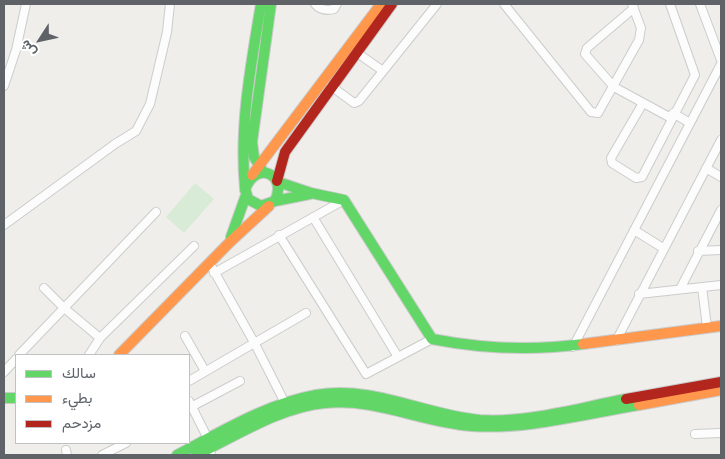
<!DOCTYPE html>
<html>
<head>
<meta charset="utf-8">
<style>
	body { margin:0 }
	#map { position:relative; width:725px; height:459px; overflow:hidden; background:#efeeea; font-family:"Noto Sans",Vazirmatn,sans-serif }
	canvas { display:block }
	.frame { position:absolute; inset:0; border:5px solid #5f6368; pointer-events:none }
	.legend { position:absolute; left:15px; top:354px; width:175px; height:90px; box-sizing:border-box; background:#fff; border:1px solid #bfc1c3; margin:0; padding:6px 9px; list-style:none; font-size:15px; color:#5f6368 }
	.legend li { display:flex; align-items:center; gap:10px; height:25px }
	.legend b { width:25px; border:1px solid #bfc1c3 }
	.north { position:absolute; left:15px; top:15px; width:50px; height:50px; -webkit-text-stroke:4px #fff; paint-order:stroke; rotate:235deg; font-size:14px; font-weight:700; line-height:20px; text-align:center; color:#5f6368 }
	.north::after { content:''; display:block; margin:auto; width:18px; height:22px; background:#5f6368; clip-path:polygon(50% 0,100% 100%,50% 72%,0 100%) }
</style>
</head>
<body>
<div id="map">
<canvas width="725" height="459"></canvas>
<div class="frame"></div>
<ul class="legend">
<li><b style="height:6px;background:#63d668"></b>سالك</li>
<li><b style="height:6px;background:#ff974d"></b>بطيء</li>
<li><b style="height:6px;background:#b3261e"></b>مزدحم</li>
</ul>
<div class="north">ش</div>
</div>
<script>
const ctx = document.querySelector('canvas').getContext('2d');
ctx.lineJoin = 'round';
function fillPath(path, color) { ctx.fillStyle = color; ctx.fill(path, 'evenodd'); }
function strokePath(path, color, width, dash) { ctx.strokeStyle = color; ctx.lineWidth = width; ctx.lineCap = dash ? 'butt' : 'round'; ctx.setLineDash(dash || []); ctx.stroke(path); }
const green = new Path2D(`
	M195,183l19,16 -30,34 -18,-16z`);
const street = new Path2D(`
	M315,4c5,6 11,7 19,5l3,-5
	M504,4l87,108 7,1 41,-73 2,-12 -9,-24
	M700,4l21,56
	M634,8l-47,40 -2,6 29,33 57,31
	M356,52l27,19
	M4,86l12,-36 10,-46
	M331,86l23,17 5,-2 78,-97
	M643,103l-32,55 1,5 24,15 6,-1 53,-102 -25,-71
	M673,113l17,10
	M706,168l15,9
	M313,217l85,140
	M4,225l111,-81 21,-13 14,-27 17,-72 3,-28
	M634,230l29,18
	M279,235l87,139 66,-35
	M698,251l23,-1
	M210,264l45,80 30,59
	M214,273l130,-73
	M702,287l5,40
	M44,288l20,20 36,30
	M680,289l41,-79
	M639,294l82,-9
	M185,336l20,35
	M616,341l105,-201
	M573,347l148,-283
	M19,355l137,-143
	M89,355l11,-17 94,-92
	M4,372l12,-13
	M189,381l117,-68
	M189,401l19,38 3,16
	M189,408l51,-27
	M695,434l26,-1
	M66,450l1,5
	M102,455l24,-12`);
const fast = new Path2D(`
	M262,170l-8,-13 -2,-15 19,-138
	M278,182l33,11 33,7 88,139c51,10 100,12 151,5
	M245,190c10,-30 43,-17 30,11l-14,5 -13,-7c-1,-4 -2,-7 -3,-11 -6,-62 6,-123 16,-184
	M275,201l35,-7
	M231,237l15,-42
	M4,398h12
	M177,455c44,-23 89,-51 139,-60 57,-10 108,20 164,25 49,3 98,-12 146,-21
	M196,455c40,-19 84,-48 129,-52 51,-5 96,19 146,23 56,4 113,-12 168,-21`);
const slow = new Path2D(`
	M252,175l129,-171
	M583,344l138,-18
	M119,355l111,-113 39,-36
	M639,405l82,-15`);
const jam = new Path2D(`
	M277,181l8,-29 107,-148
	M626,399l95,-17`);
fillPath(green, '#d8ebd6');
strokePath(street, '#cbcccc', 10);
strokePath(fast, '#cacacb', 12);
strokePath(slow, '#cacacb', 12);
strokePath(jam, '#cacacb', 12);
strokePath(street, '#fdfcfc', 8);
strokePath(fast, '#63d668', 10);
strokePath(slow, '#ff974d', 10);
strokePath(jam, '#b3261e', 10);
</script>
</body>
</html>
